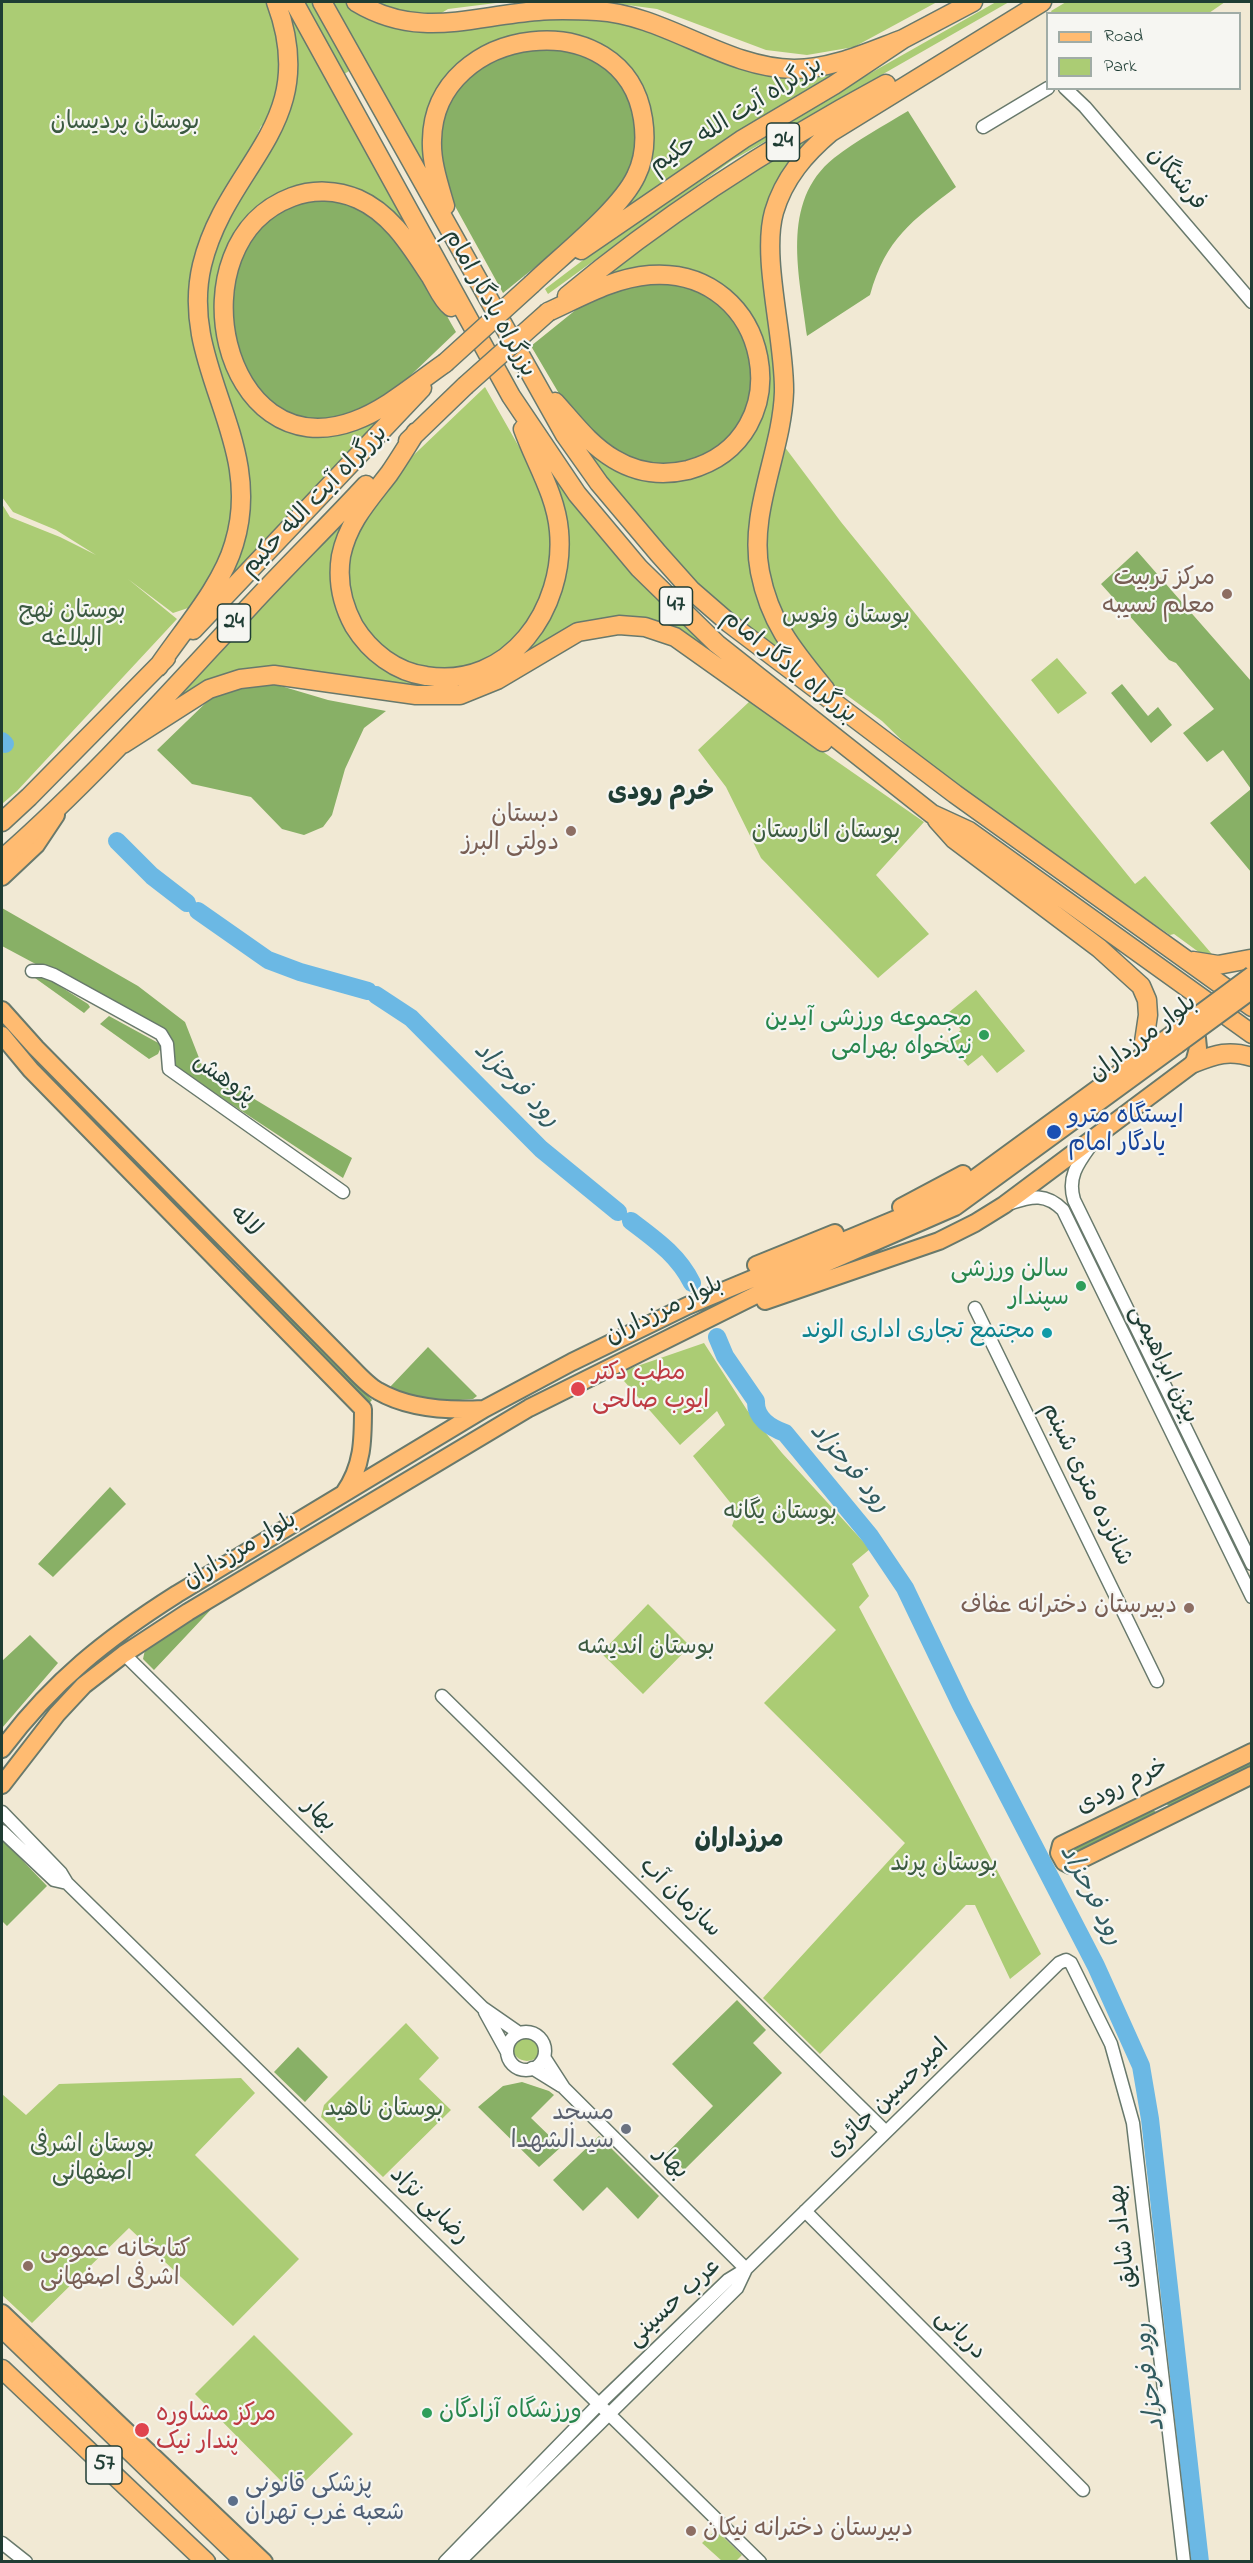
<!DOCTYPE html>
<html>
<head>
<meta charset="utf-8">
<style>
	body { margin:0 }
	#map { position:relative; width:1253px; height:2563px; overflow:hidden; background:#f1e9d4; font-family:"Indie Flower",sans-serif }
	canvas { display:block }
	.frame { position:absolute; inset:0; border:3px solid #1f3d34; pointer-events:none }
	.legend { position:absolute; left:1046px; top:12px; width:195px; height:78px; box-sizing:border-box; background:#f6f6f2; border:2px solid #a0aca6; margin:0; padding:8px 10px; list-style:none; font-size:18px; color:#1f3d34 }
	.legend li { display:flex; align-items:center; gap:12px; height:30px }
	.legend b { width:30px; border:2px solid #a0aca6 }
</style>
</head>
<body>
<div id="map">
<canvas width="1253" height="2563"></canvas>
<div class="frame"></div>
<ul class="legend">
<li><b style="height:8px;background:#ffbb71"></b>Road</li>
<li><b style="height:16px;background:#abcc74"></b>Park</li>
</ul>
</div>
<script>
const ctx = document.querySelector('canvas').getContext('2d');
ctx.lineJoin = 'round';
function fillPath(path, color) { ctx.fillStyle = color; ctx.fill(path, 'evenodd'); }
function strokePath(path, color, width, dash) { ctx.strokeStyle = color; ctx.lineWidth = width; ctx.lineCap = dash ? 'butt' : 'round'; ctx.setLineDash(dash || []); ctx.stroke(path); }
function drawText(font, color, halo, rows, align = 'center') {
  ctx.font = font + ' "Indie Flower","Playpen Sans Arabic",sans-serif'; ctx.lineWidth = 4.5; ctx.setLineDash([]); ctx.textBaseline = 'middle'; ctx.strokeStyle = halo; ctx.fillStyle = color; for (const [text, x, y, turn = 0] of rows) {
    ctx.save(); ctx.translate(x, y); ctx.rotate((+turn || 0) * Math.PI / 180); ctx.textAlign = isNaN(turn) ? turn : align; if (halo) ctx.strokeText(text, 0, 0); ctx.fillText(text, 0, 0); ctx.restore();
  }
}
const green = new Path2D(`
	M2,2h502l-56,7 -31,19 134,-11 69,3 90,33 132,16 -159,100 -94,67 -152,-42 -73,-132 -33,20 121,221 -170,-108 127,196 -199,213 25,-47v-131l-32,-114 6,-54 77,-148 -25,16 -67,154 34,157 6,79 -6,28 -25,46 -15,18 -15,5 -45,-34 49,40 -160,172 -15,13v-300l8,13 50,20 36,18 -40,-25 -43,-18 -11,-15z
	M605,2h332l-83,45 -47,8 -41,-5 -109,-41z
	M996,2h13l-278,159 -183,133 -3,-5 125,-95 153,-94z
	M1066,2h159l-16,11h-157l-1,-2z
	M880,95l-102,90 1,188 -25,187 60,121c-42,-35 -88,-67 -126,-107 -46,-48 -86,-99 -123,-154l18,-131 129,-94z
	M485,387l50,88 17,49 -2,57 -14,35 -32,37 -50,21 -59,-14 -31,-29 -19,-49 7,-45 47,-68z
	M781,442l60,80 294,362 10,-8 72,84 -17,-7 -26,-19 -4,1 -95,-65 -155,-112 -38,-37 -53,-39 -48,-56 -18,-71z
	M537,452c55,82 122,154 198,218l-104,-50 -128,51 -59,21 -161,-21 -111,34 186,-204 -23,73 47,90 111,9 69,-96z
	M1057,658l30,35 -29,21 -27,-34z
	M750,701l174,121 -48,53 53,59 -51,44 -117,-120 -35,-71 -28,-37z
	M976,990l49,61 -28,22 -15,-18 -14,11 -21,-25 14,-11 -13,-17z
	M704,1343l43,67 35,43 88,96 -18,15 17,32 -10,11 182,347 -31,25 -35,-74h-9l-146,149 -57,-56 142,-155 -141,-140 72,-73 -104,-104 5,-15 -44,-55 32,-31 -8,-14 -37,34 -63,-72z
	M648,1604l42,42 -47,48 -42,-41z
	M406,2023l33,35 -20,21 32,31 -68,67 -62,-60 3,-12z
	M512 2046a15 15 0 1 1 30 0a15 15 0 1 1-30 0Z
	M241,2078l14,15 -60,62 104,104 -66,67 -104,-98 -97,95 -30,-28v-201l24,21 33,-31z
	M254,2335l99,99 -60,59 -98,-99z
	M716,2530l26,25 -6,6h-14l-20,-18z`);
const forest = new Path2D(`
	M543,46l45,8 35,30 16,53 -8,39 -45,50 -83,67 -53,-96 -11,-36 5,-51 30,-41 20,-13z
	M908,111l48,76c-44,34 -70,51 -86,108l-63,41c-7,-59 -28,-134 27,-178 23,-18 49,-32 74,-47z
	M303,200c14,0 34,-3 46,2 53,22 80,83 107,130l-67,64 -26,15 -52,10 -36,-13 -30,-32 -16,-60 6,-44 26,-49z
	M674,282l41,16 32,37 7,47 -12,39 -25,29 -45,17 -53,-10 -55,-55 -33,-56 57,-46 37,-16z
	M1137,551l114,130v191l-41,-49 41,-34 -28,-39 -16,12 -24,-29 31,-24 -38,-46 -7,-3 -68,-76z
	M264,681l64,19 58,11 -22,17 -19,41 -13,46 -9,12 -19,8 -22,-6 -31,-32 -59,-13 -35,-34 60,-58z
	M1122,684l26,32 10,-9 14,18 -21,18 -40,-50z
	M2,908l136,78 47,36 18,46 149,90 -9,20 -168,-111 -3,-25 -9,-10 -161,-86z
	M42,975l46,29 2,3 -6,6 -49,-35z
	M109,1016l53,29 -4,9 -9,5 -49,-35z
	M2,1019l218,224 -1,6 -3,1 -214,-222z
	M245,1271l127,129 -7,8 -124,-133z
	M428,1347l49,49 -4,3c-28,2 -59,4 -83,-12z
	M110,1487l16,17 -73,73 -15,-13z
	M219,1601l-65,69 -11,-11 3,-14z
	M30,1635l28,28 -56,65v-67z
	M1251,1755v15l-79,37 -6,-3 -1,-3z
	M1151,1808l7,6 -88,44 -3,-1 4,-8z
	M2,1839l45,47 -40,40 -5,-5z
	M737,2000l29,30 -13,13 29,30 -98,97 -17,-17 46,-47 -41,-42z
	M298,2047l30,30 -23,25 -31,-30z
	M522,2082l27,9 5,4 -23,23 30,29 -22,20 -61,-60 25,-21z
	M599,2136l60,60 -21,23 -31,-32 -24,24 -30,-31z`);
const river = new Path2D(`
	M2,741l3,3
	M117,841l35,35 35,27
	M198,911l70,49 32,12 68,19
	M376,995l35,23 130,131 77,63
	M631,1221c25,19 47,34 61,62
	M717,1337l8,19 31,45c-1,17 15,27 29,32l85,103 35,52 56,117 135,261 45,100 9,53 50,443`);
const minor = new Path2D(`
	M1065,88l20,19 167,195
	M983,127l65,-39
	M32,971h11l11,4 107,59 6,10 2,25 174,123
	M1091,1145c-13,18 -24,32 -17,55l178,364
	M1011,1203c21,-7 35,-10 52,7l189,387
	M975,1308l182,373
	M124,1654l359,354 36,25
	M442,1696l444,436
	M2,1812l59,61 6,10 693,679
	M2,1831l52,49 13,3
	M485,2012l22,40
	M507 2051a19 19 0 1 1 38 0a19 19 0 1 1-38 0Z
	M544,2057l20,31 182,181
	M532,2068l29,18
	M805,2211l278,279
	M2,2543l24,19
	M445,2562l154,-158 129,-124 18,-11 313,-306 7,-3 5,3 40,81 22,79 51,439
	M459,2562l278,-274 9,-19`);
const major = new Path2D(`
	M2,877l34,-32 20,-30
	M2,1010l34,38 311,315c9,9 20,22 31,28 31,18 70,20 105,18
	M2,1035l29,35 332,339c0,31 0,57 -19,84
	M901,1207l62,-33
	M756,1265l79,-32
	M765,1301l174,-60 36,-18 29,-18 190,-142 4,-15 -1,-10 -14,-13
	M2,1749c51,-68 104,-110 175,-155l307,-185 88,-47 115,-56 262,-109 222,-162
	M1252,1752l-191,93 -2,8 5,9 6,3 182,-90
	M2,1785l55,-71 27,-29 40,-31 64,-42 341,-204 247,-123 179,-78 222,-162
	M2,2313l262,249`);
const highway = new Path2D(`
	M294,2l217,394 66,98 62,74 78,76 215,170 37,17 283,203
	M322,2l243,433 34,48 59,70 33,37 38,33 226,171 297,213
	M356,2c63,38 115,14 182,9 19,-2 40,-1 59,0 69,4 127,57 197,58 38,0 74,-17 109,-30
	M445,206c-6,-21 -14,-44 -13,-66 2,-116 193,-140 211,-21 3,20 2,39 -7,57 -16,34 -75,80 -104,108
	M581,250l162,-111 91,-54 69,-46 70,-37
	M567,296c99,-83 206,-151 319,-212
	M548,312c33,-15 65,-34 102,-37 122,-9 154,164 38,195 -26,6 -51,3 -74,-11 -24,-14 -40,-36 -59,-57
	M445,363c-29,20 -58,46 -91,58 -133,49 -182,-179 -62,-224 21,-8 45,-7 66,2 34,15 53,48 73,78 6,10 11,23 20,30
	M416,432c-9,14 -18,29 -27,42 -20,26 -41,48 -48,82 -4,25 1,48 13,70 16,26 42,46 72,50 83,14 140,-68 133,-145 -3,-36 -24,-69 -36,-102
	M408,441l57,-55
	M193,630l229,-242
	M158,667c25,-37 64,-81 76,-123 32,-104 -56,-178 -32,-279 25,-103 120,-140 74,-263
	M825,689c-32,-39 -55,-66 -65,-117 -12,-60 22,-120 24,-180 1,-53 -23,-134 -10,-180 10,-34 31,-58 57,-80l211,-130
	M123,744l86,-55 31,-10 34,-4 142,20h44l37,-15 81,-48 41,-7 26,2 30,10 148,105
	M937,820l17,19 145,109 42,38 6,14 1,15 -4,27
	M2,822l27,-25 137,-139
	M2,859c89,-78 167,-166 248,-253 38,-41 78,-80 116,-121
	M1193,961l25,4 32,-6
	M1194,1063c22,-9 35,-13 58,-6
	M2,2328l243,234
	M2,2369l204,193`);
const majorBridge = new Path2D(`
	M1171,1035l81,-60
	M1177,1045l75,-55`);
const highwayBridge = new Path2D(`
	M445,363l87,-79
	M465,386l83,-74`);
const markers = [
	[1227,594,6,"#8d6e63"],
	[571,831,6,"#8d6e63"],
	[984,1035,6,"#2e9e5b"],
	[1054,1132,8,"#1a4fb4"],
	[1081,1286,6,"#2e9e5b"],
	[1047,1333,6,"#0f9aa8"],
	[578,1389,8,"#e0444e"],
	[1189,1608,6,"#8d6e63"],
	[626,2129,6,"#6b7280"],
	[28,2266,6,"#8d6e63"],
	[427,2413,6,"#2e9e5b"],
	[142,2430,8,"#e0444e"],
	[233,2501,6,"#5c6f8a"],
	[691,2531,6,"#8d6e63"]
];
const shields = [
	[783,142,33],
	[676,606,33],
	[234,623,33],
	[104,2465,36]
];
const shieldNames = [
	["24",783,142],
	["47",676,606],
	["24",234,623],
	["57",104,2465]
];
const streetNames = [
	["بزرگراه آیت الله حکیم",737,117,-32],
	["فرشتگان",1175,180,49],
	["بزرگراه یادگار امام",488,304,61],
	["بزرگراه آیت الله حکیم",316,502,-46],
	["بزرگراه یادگار امام",788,668,39],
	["بلوار مرزداران",1144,1040,-37],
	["پژوهش",223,1081,35],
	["لاله",244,1223,45],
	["بلوار مرزداران",665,1312,-26],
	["بیژن ابراهیمی",1162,1365,64],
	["شانزده متری شبنم",1085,1485,64],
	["بلوار مرزداران",241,1552,-31],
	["خرم رودی",1123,1788,-26],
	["بهار",318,1816,45],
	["سازمان آب",679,1899,44],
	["امیرحسین حائری",889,2100,-44],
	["بهار",670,2164,45],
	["رضایی نژاد",428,2207,44],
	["بهداد شایق",1125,2236,-97],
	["عرب حسینی",675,2304,-43],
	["دریانی",959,2336,45]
];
const parkNames = [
	["بوستان پردیسان",125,124],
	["بوستان نهج",72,613],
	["البلاغه",72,641],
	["بوستان ونوس",846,618],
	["بوستان انارستان",826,833],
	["بوستان یگانه",780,1514],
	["بوستان اندیشه",646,1649],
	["بوستان پرند",944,1866],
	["بوستان ناهید",384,2111],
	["بوستان اشرفی",92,2147],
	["اصفهانی",92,2175]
];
const educationNames = [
	["مرکز تربیت",1215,580],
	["معلم نسیبه",1215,608],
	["دبستان",559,817],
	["دولتی البرز",559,845],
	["دبیرستان دخترانه عفاف",1177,1608],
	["کتابخانه عمومی",40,2252,"left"],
	["اشرفی اصفهانی",40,2280,"left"],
	["دبیرستان دخترانه نیکان",703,2531,"left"]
];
const leisureNames = [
	["مجموعه ورزشی آیدین",972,1021],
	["نیکخواه بهرامی",972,1049],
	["سالن ورزشی",1069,1272],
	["سپندار",1069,1300],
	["ورزشگاه آزادگان",439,2413,"left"]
];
const transitNames = [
	["ایستگاه مترو",1068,1118],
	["یادگار امام",1068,1146]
];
const cultureNames = [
	["مجتمع تجاری اداری الوند",1035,1333]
];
const healthNames = [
	["مطب دکتر",592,1375],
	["ایوب صالحی",592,1403],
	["مرکز مشاوره",156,2416],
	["پندار نیک",156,2444]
];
const worshipNames = [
	["مسجد",614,2115],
	["سیدالشهدا",614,2143]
];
const serviceNames = [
	["پزشکی قانونی",245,2487],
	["شعبه غرب تهران",245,2515]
];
const neighbourhoodNames = [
	["خرم رودی",661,795],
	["مرزداران",739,1842]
];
const waterNames = [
	["رود فرحزاد",515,1086,45],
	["رود فرحزاد",848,1469,50],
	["رود فرحزاد",1089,1896,63],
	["رود فرحزاد",1152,2377,-97]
];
fillPath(green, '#abcc74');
fillPath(forest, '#88b066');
strokePath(river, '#6bb8e4', 18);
strokePath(minor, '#68796c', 15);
strokePath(major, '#68796c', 20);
strokePath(highway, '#68796c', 21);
strokePath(minor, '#fff', 12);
strokePath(major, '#ffbb71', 16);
strokePath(highway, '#ffbb71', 18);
strokePath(majorBridge, '#68796c', 20, []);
strokePath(highwayBridge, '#68796c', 21, []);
strokePath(majorBridge, '#ffbb71', 16);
strokePath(highwayBridge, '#ffbb71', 18);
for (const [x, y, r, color] of markers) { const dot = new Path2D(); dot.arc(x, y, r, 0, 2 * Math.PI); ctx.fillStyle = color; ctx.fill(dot); strokePath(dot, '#f6f6f2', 2); }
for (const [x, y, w] of shields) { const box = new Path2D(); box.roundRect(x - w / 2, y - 19, w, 38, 4.5); ctx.fillStyle = '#f6f6f2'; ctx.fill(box); strokePath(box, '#1f3d34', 1.5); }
drawText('bold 22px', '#1f3d34', null, shieldNames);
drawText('24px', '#1f3d34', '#f6f6f2', streetNames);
drawText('24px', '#3b5a41', '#f6f6f2', parkNames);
drawText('24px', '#785e54', '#f6f6f2', educationNames, 'right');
drawText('24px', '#27864d', '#f6f6f2', leisureNames, 'right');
drawText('24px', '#164399', '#f6f6f2', transitNames, 'left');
drawText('24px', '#0d838f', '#f6f6f2', cultureNames, 'right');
drawText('24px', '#be3a42', '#f6f6f2', healthNames, 'left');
drawText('24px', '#5b616d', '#f6f6f2', worshipNames, 'right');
drawText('24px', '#4e5e75', '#f6f6f2', serviceNames, 'left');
drawText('bold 26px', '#1f3d34', '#f6f6f2', neighbourhoodNames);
drawText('italic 26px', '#325c60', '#f6f6f2', waterNames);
</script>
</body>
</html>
